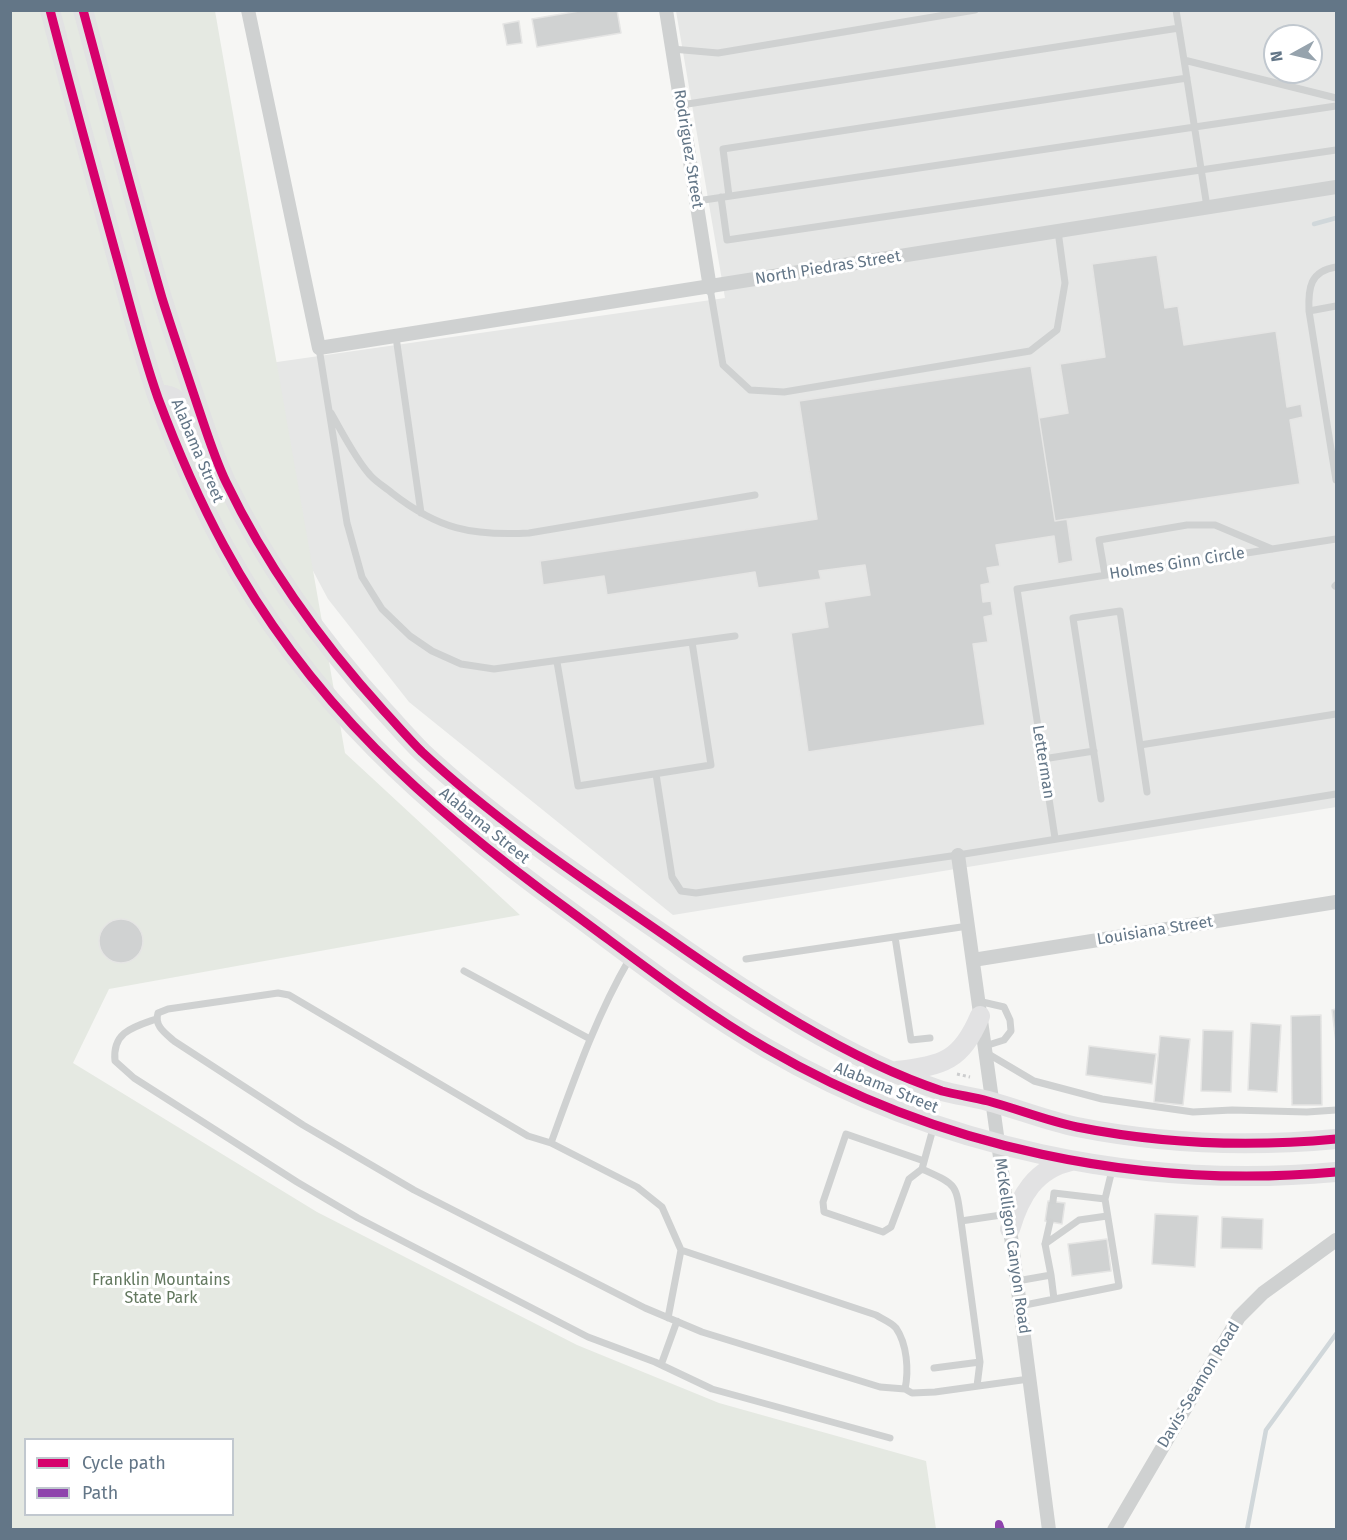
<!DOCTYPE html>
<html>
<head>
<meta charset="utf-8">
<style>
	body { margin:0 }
	#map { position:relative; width:1347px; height:1540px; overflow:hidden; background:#f6f6f4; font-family:"Fira Sans",sans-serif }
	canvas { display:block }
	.frame { position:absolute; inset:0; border:12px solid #637687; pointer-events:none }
	.legend { position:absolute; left:24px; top:1438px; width:210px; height:78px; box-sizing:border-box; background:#fff; border:2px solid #c1c8cf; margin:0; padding:8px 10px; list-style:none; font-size:18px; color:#637687 }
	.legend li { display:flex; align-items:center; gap:12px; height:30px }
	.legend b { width:30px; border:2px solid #c1c8cf }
	.north { position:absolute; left:1263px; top:24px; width:60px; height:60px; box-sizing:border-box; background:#fff; border:2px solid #c1c8cf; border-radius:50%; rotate:262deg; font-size:16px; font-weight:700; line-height:24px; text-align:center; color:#637687 }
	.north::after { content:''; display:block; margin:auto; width:21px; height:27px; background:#96a3ad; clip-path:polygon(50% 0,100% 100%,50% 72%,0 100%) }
</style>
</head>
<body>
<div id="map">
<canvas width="1347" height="1540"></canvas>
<div class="frame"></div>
<ul class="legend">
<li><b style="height:8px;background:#d6006c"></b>Cycle path</li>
<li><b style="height:8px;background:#8e44ad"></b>Path</li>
</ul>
<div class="north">N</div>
</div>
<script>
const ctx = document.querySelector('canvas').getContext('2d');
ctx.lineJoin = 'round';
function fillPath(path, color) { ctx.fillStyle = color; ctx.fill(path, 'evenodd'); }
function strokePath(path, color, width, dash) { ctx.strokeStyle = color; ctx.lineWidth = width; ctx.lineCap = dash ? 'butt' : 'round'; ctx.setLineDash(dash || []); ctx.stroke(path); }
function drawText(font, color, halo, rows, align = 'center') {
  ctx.font = font + ' "Fira Sans",sans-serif'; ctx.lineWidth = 6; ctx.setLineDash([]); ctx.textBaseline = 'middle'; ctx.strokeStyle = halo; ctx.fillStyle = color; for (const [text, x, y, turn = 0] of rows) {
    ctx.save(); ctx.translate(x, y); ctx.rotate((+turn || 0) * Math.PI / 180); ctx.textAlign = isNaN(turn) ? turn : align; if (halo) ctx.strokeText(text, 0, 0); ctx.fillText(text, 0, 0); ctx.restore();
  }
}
const built = new Path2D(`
	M676,11h660v796l-663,108 -264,-213 -81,-103 -74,-139 -19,-92 490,-70zM1275,36h36v36h-36z`);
const green = new Path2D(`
	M10,11h205l130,742 175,162 -411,74 -36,74 244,149 260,133 142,58 207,58 10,68h-925zM26,1440h206v74h-206z`);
const stream = new Path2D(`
	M1314,224l22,-6
	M1247,1530l19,-100 70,-96`);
const building = new Path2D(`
	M585,10h32l4,23 -84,14 -5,-28z
	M519,21l3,22 -15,2 -4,-21z
	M1157,255l8,53 13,-2 6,39 92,-14 11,76 14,-3 2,13 -13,3 10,64 -245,37 -16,-103 29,-5 -8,-49 45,-7 -13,-93z
	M1031,366l24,155 12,-2 6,42 -15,3 -4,-28 -58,9 4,21 -13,2 3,15 -9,2 2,17 8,-1 2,14 -9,2 4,25 -15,2 12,81 -177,27 -17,-119 37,-6 -4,-25 46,-7 -5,-30 -46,6 2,8 -63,9 -3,-16 -148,23 -3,-19 -61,9 -3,-24 277,-42 -18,-118z
	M99 941a22 22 0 1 1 44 0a22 22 0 1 1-44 0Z
	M1336,1009v34l-4,-33z
	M1321,1015l1,90h-30l-1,-89z
	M1251,1023l30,2 -4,67 -29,-2z
	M1203,1030l30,1 -2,61 -30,-1z
	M1160,1036l30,3 -7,66 -29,-3z
	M1089,1046l67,8 -4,30 -66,-9z
	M1048,1201l17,2 -3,21 -17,-3z
	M1155,1214l43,2 -3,51 -43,-3z
	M1222,1217l41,2 -1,30 -41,-1z
	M1107,1239l4,32 -39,5 -4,-32z`);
const path = new Path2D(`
	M957,1074l13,3`);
const lane = new Path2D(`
	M1176,10l8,50
	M672,49l46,4 257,-43
	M681,105l498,-77
	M729,196l-6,-47 464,-71
	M721,197l6,43 609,-90
	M697,201l639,-95
	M1207,207l-23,-147 152,38
	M1336,267c-26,4 -28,21 -27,44l27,169
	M710,288l13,77 27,25 34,2 246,-41 27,-21 8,-47 -7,-52
	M1309,311l27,-5
	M396,337l25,176
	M319,348l28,175 15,54 20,32 28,27 22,15 29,13 33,5 241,-33
	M331,413c11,19 25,47 39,62 6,7 15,12 22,18 46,36 79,43 137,40l226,-38
	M1105,575l-6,-35 88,-15h28l57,24
	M1335,586l1,-1
	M557,662l21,124 133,-21 -19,-123
	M1140,745l196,-31
	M1043,759l51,-8
	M656,774l16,103 9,14 15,2 262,-38 378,-61
	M1101,799l-28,-181 47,-7 27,181
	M1055,838l-38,-249 319,-50
	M895,937l16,103 19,-2
	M746,959l222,-33
	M464,971l126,68
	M978,1001l26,6 6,13 1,11 -7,9 -19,6
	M156,1019c-23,8 -44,13 -41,42l19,17 163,104 61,36 230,119 67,25 57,27 178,49
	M985,1052l49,29 68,18 91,13 39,-2 75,2 29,-2
	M934,1125l-12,44c35,16 34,14 39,52
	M551,1143l-23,-7 -239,-141 -11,-2 -110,16 -10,4c-4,13 7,20 16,28l129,84 111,65 231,118 57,24 178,55 25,2c4,-19 2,-45 -9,-61 -5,-6 -14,-9 -20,-13l-195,-65 -19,-43 -25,-20 -86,-44c23,-63 45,-127 79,-185
	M922,1169l-13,10 -18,48 -8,5 -59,-20 -1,-10 23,-68 78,27
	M1053,1201l1,-8 51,6
	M1045,1244l34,-24 28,-4
	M1051,1275l3,24
	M1017,1281l34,-6 -6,-31 5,-22
	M1020,1306l99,-20 -14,-87 7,-29
	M668,1318l13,-68
	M661,1365l16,-44
	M934,1368l46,-6 -19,-141 47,-7
	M977,1386l3,-24
	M905,1389l7,4 23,-1 94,-13`);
const street = new Path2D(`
	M248,10l71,338 1017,-161
	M666,10l44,278
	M958,855l52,374 39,301
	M973,960l363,-58
	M1114,1530l125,-213 24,-24 73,-53`);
const primary = new Path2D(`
	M50,10c21,81 43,161 65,241 14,49 26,99 43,147 19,51 40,100 66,148 84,156 205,263 346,365 64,47 127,97 196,137 171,100 374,142 570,124
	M83,10c26,96 51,192 79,288 11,35 23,70 35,106 9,26 17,53 29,78 40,83 96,161 158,229 13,14 25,28 38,41 75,70 161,127 245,185 81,57 181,123 275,154 15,4 31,6 46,10 30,8 59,20 89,26 85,17 174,20 259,12
	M157,395c29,-3 26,25 44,39
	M897,1071c47,-6 64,-10 83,-55
	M1010,1229c10,-33 25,-60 61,-68`);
const quiet = new Path2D(`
	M999,1530v-6l2,6`);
const cycleway = new Path2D(`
	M50,10c21,81 43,161 65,241 14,49 26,99 43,147 19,51 40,100 66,148 84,156 205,263 346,365 64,47 127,97 196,137 171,100 374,142 570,124
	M83,10c26,96 51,192 79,288 11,35 23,70 35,106 9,26 17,53 29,78 40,83 96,161 158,229 13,14 25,28 38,41 75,70 161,127 245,185 81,57 181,123 275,154 15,4 31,6 46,10 30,8 59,20 89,26 85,17 174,20 259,12`);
const streetNames = [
	["Rodriguez Street",688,149,81],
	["North Piedras Street",828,268,-9],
	["Alabama Street",197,451,67],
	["Holmes Ginn Circle",1177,564,-9],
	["Letterman",1043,762,81],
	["Alabama Street",484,826,39],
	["Louisiana Street",1155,931,-9],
	["Alabama Street",886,1088,22],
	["McKelligon Canyon Road",1012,1246,82],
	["Davis-Seamon Road",1199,1385,-59]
];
const parkNames = [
	["Franklin Mountains",161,1281],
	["State Park",161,1299]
];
fillPath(built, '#e6e7e6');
fillPath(green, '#e5e9e2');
strokePath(stream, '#d0d7da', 4.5);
fillPath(building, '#d0d2d2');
strokePath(building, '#e5e5e4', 1.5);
strokePath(path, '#cccdce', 3, [3, 3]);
strokePath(lane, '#cfd1d1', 7);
strokePath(street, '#cfd1d1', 14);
strokePath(primary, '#e2e2e3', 20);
strokePath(quiet, '#8e44ad', 8, [15, 8]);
strokePath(cycleway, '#d6006c', 9);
drawText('16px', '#637687', '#fff', streetNames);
drawText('16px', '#63785f', '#fff', parkNames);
</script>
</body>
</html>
